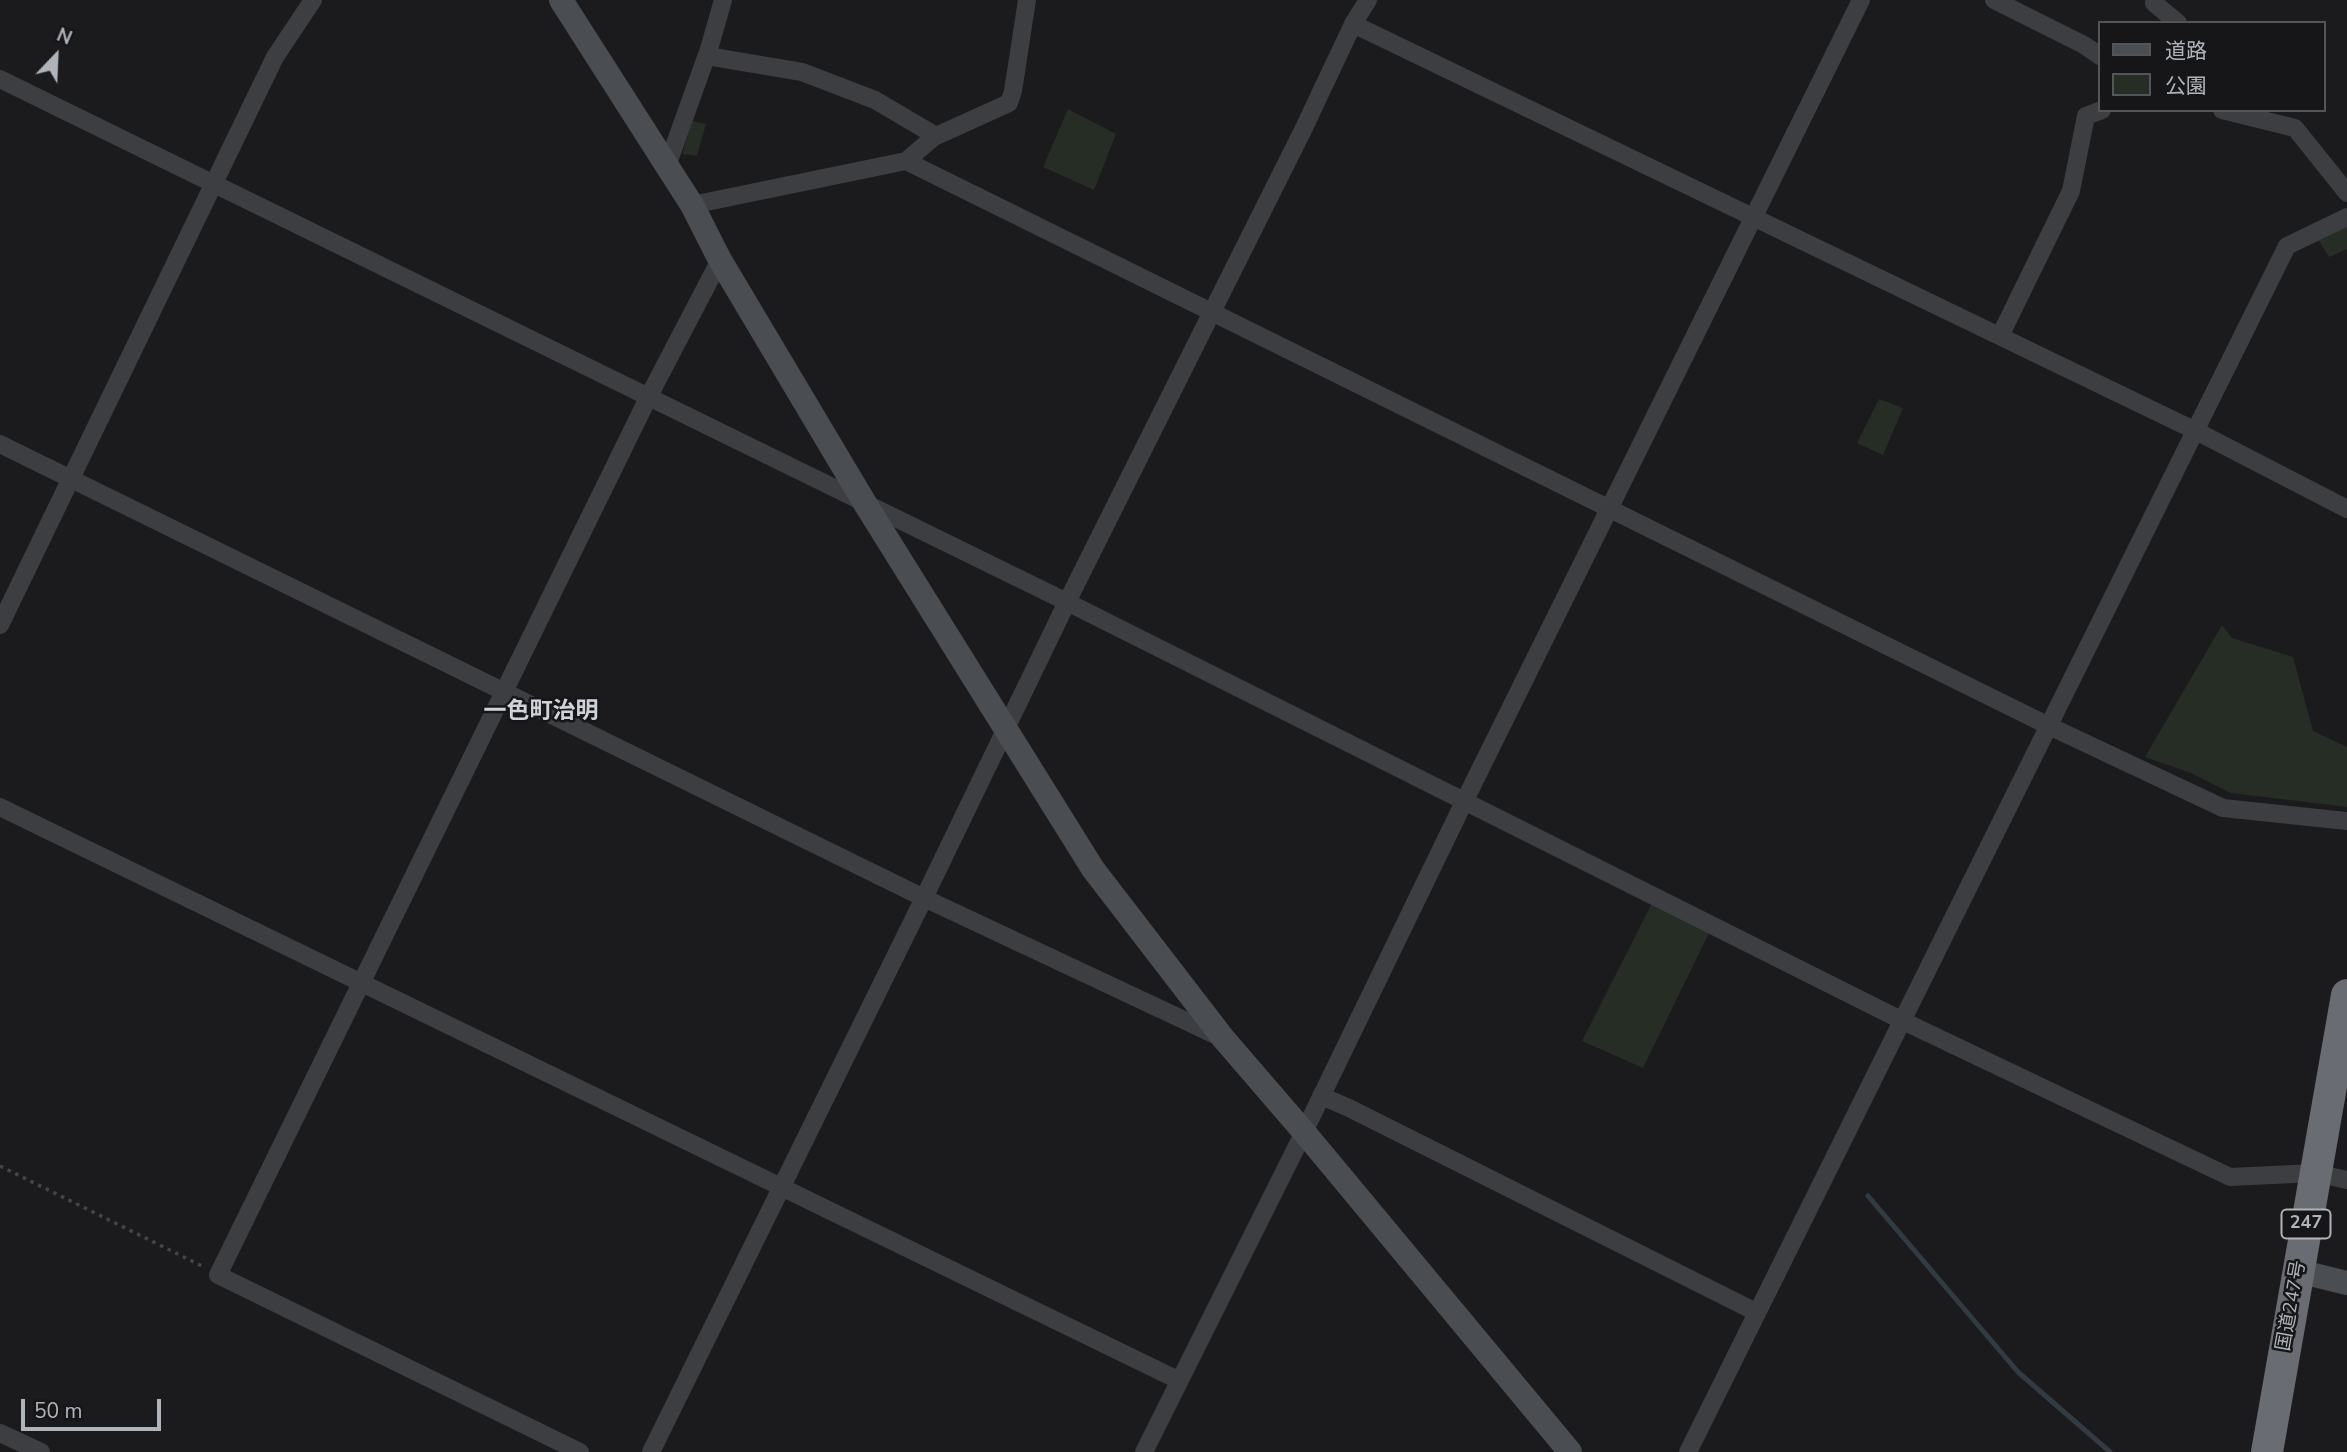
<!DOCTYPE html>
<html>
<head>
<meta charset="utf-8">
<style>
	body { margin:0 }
	#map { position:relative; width:2347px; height:1452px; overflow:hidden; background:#1b1b1d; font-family:"Nunito Sans","Noto Sans JP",sans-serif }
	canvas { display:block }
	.legend { position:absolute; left:2098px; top:21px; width:228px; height:91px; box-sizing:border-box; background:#161618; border:2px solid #535559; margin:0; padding:9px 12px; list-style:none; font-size:21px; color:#afb4bb }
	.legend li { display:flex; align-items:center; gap:14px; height:35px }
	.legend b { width:35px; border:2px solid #535559 }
	.north { position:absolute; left:21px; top:21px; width:70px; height:70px; -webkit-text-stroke:5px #161618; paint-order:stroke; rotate:23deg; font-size:19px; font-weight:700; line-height:28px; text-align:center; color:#afb4bb }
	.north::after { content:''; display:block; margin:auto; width:24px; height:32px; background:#afb4bb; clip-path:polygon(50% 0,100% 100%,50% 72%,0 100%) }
	.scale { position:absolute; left:21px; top:1399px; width:140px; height:32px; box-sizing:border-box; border:4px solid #afb4bb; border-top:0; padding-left:9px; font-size:21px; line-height:24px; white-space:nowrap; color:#afb4bb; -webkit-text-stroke:5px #161618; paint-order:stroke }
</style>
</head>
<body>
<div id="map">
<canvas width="2347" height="1452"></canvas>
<ul class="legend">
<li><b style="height:9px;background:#4a4d52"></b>道路</li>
<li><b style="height:19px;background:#252d25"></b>公園</li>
</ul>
<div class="north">N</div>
<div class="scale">50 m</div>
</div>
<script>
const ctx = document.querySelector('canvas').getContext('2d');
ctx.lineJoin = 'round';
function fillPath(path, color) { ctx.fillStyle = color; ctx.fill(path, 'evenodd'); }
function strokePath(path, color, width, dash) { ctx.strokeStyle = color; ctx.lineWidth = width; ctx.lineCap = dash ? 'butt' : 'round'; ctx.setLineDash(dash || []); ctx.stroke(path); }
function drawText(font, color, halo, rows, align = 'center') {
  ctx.font = font + ' "Nunito Sans","Noto Sans JP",sans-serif'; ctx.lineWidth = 5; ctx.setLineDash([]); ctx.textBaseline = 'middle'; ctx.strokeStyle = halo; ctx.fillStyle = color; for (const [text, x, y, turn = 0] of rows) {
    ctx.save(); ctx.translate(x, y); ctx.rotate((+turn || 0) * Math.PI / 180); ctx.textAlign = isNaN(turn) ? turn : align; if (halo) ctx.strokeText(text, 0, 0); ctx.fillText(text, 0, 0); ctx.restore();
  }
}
const green = new Path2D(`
	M1068,109l48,25 -22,56 -51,-23z
	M692,121l14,3 -9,32 -15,-2z
	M2347,221v28l-18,8 -15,-24z
	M1879,399l24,9 -20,47 -26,-12z
	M2222,625l10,13 61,19 20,74 34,16v60l-116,-14 -40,-20 -46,-16z
	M1652,903l57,30 -66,135 -61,-27z`);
const stream = new Path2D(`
	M1868,1196l150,176 92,80`);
const path = new Path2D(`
	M0,1166l204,101`);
const street = new Path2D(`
	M1994,0l90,45 16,11
	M2156,0l-2,3 24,20
	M1353,24l843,407 151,78
	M707,56l95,16 73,28 61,36
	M0,79l1067,523 836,419 327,156 85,-4 32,7
	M2222,110l73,18 52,65
	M906,161l1143,565 174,82 124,13
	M667,166l42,-117 14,-49
	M692,205l214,-44 28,-24 75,-34 4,-12 14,-91
	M2000,336l71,-145 15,-75 16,-6
	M0,444l924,454 296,139
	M0,625l275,-568 38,-57
	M0,807l1178,573
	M1321,1096l26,11 409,205
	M0,1433l41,19
	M580,1452l-362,-177 431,-879 71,-136
	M651,1452l273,-554 143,-296 236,-472 50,-106 15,-24
	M1144,1452l160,-320 161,-332 396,-800
	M1688,1452l599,-1206 60,-29`);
const secondary = new Path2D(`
	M561,0l131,205 28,55 146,245 227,364 130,169 81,94 266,320
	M2298,1271l49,12`);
const highway = new Path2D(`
	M2267,1452l80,-457`);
const shields = [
	[2306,1224,49]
];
const shieldNames = [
	["247",2306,1224]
];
const streetNames = [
	["国道247号",2292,1306,-80]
];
const quarterNames = [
	["一色町治明",541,712]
];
fillPath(green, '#252d25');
strokePath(stream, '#313b41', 5);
strokePath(path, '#424549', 3.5, [3.5, 5]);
strokePath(street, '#3c3e42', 18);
strokePath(secondary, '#4a4d52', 24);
strokePath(highway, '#696c72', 32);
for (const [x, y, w] of shields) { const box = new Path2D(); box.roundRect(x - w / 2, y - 14.5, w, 29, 5); ctx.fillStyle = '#161618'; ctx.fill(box); strokePath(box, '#afb4bb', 2); }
drawText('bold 18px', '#afb4bb', null, shieldNames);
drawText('19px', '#afb4bb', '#161618', streetNames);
drawText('bold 23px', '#cfd2d8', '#161618', quarterNames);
</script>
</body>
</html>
